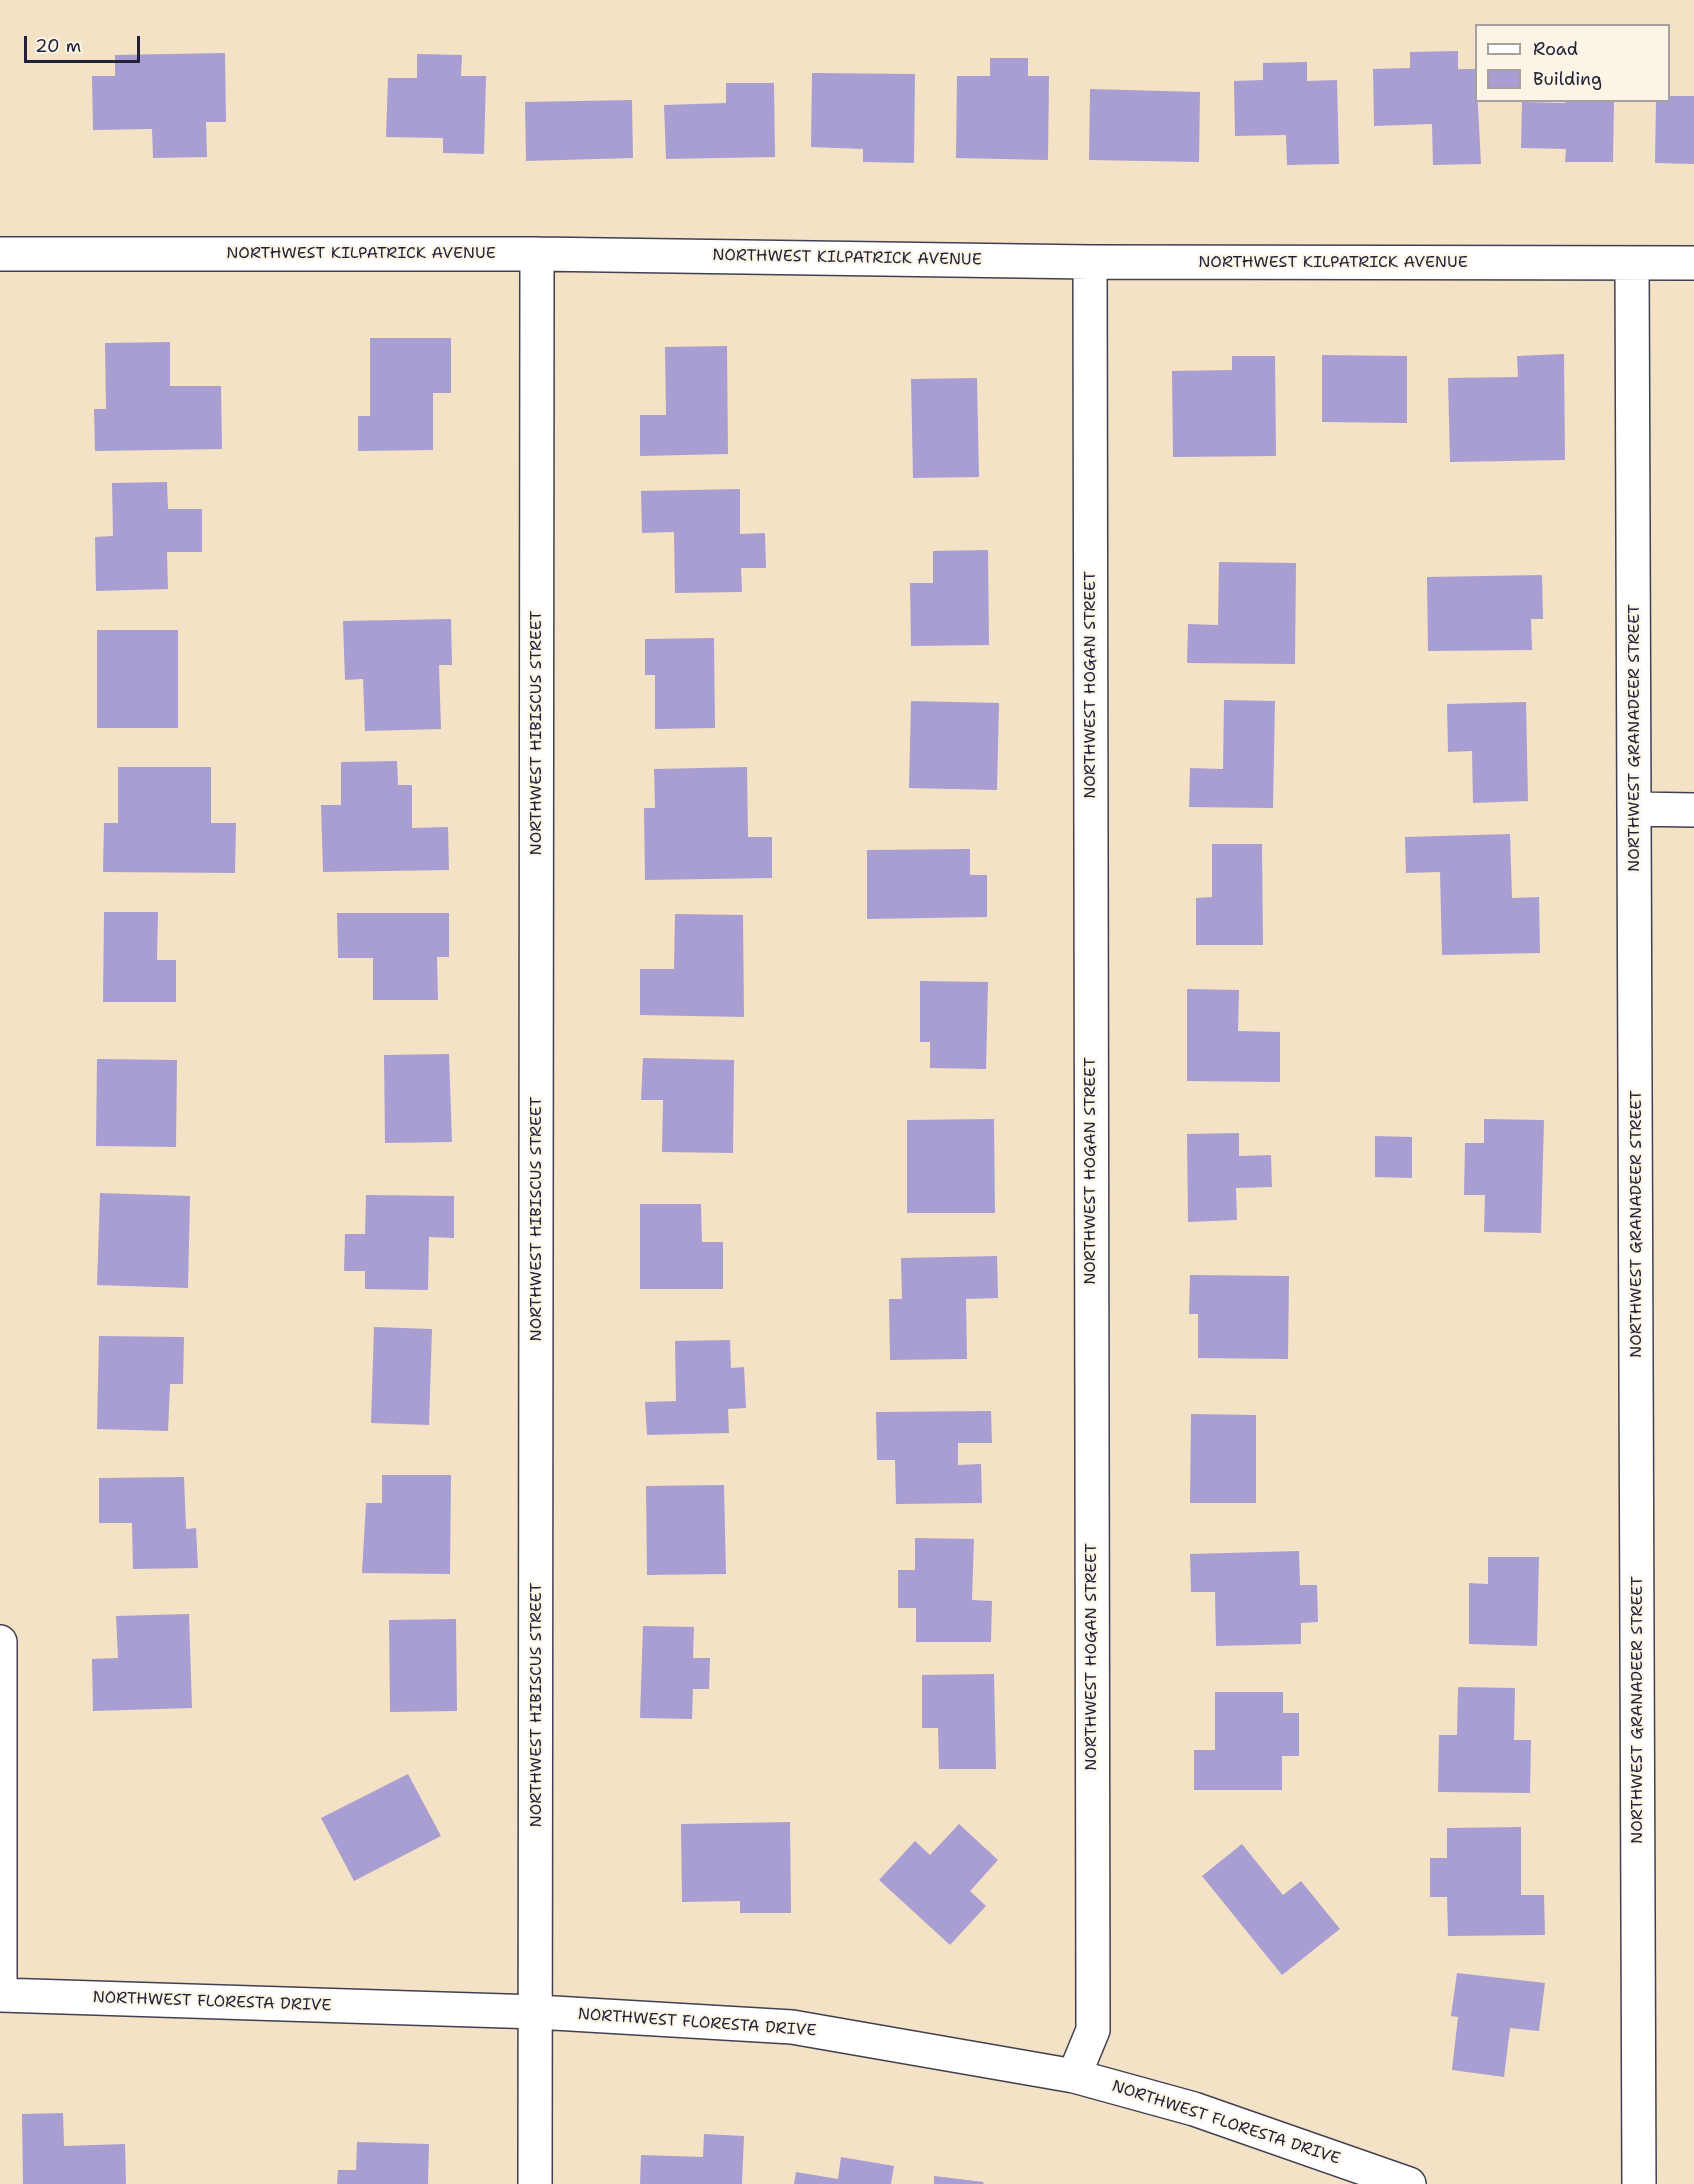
<!DOCTYPE html>
<html>
<head>
<meta charset="utf-8">
<style>
	body { margin:0 }
	#map { position:relative; width:1694px; height:2184px; overflow:hidden; background:#f4e2c6; font-family:"Shantell Sans",sans-serif }
	canvas { display:block }
	.legend { position:absolute; left:1475px; top:24px; width:195px; height:78px; box-sizing:border-box; background:#fcf5e5; border:2px solid #a5a1a1; margin:0; padding:8px 10px; list-style:none; font-size:18px; color:#22223b }
	.legend li { display:flex; align-items:center; gap:12px; height:30px }
	.legend b { width:30px; border:2px solid #a5a1a1 }
	.scale { position:absolute; left:24px; top:36px; width:116px; height:27px; box-sizing:border-box; border:3px solid #22223b; border-top:0; padding-left:8px; font-size:18px; line-height:21px; white-space:nowrap; color:#22223b; -webkit-text-stroke:4px #fcf5e5; paint-order:stroke }
</style>
</head>
<body>
<div id="map">
<canvas width="1694" height="2184"></canvas>
<ul class="legend">
<li><b style="height:8px;background:#fff"></b>Road</li>
<li><b style="height:16px;background:#a89ed1"></b>Building</li>
</ul>
<div class="scale">20 m</div>
</div>
<script>
const ctx = document.querySelector('canvas').getContext('2d');
ctx.lineJoin = 'round';
function fillPath(path, color) { ctx.fillStyle = color; ctx.fill(path, 'evenodd'); }
function strokePath(path, color, width, dash) { ctx.strokeStyle = color; ctx.lineWidth = width; ctx.lineCap = dash ? 'butt' : 'round'; ctx.setLineDash(dash || []); ctx.stroke(path); }
function drawText(font, color, halo, rows, align = 'center') {
  ctx.font = font + ' "Shantell Sans",sans-serif'; ctx.lineWidth = 4.5; ctx.setLineDash([]); ctx.textBaseline = 'middle'; ctx.strokeStyle = halo; ctx.fillStyle = color; for (const [text, x, y, turn = 0] of rows) {
    ctx.save(); ctx.translate(x, y); ctx.rotate((+turn || 0) * Math.PI / 180); ctx.textAlign = isNaN(turn) ? turn : align; if (halo) ctx.strokeText(text, 0, 0); ctx.fillText(text, 0, 0); ctx.restore();
  }
}
const building = new Path2D(`
	M1458,51v18h18l5,95 -48,1 -1,-41 -58,2 -1,-57 37,-1v-16z
	M225,53l1,69h-20l1,35 -54,1 -1,-29 -59,1 -1,-54h23v-21z
	M417,54l45,1 -1,21h25l-2,78 -41,-1v-15l-57,-1 2,-59h29z
	M990,58h38v18h21l-1,84 -92,-2 1,-82h33z
	M1307,62v19l30,-1 2,84 -52,1 -1,-30 -51,1 -1,-55 29,-1v-17z
	M812,73l103,1 -1,89 -51,-1v-13l-52,-2z
	M726,83h48l1,74 -109,2 -2,-54 62,-2z
	M1090,89l110,3 -1,70 -110,-2z
	M1668,96h26v68l-39,-1 1,-63h12z
	M632,100l1,58 -107,3 -1,-59z
	M1565,100h49l-1,62h-48l1,-13 -45,-1 1,-46 43,1z
	M370,338h81v55h-18v57l-75,1v-35h12z
	M170,342v44h51l1,63 -127,2 -1,-42h12l-1,-66z
	M727,346l1,108 -88,2v-41h26l-1,-68z
	M1564,354l1,106 -115,2 -2,-84 70,-1 -1,-21z
	M1322,355l85,1v67l-85,-1z
	M1232,356h43l1,100 -103,1 -1,-86 60,-1z
	M977,378l2,99 -66,1 -2,-99z
	M167,482l1,27h34v43h-35l1,37 -72,2 -1,-54 18,-1 -1,-53z
	M740,489v45l25,-1 1,35h-25l1,24 -67,1 -1,-61 -32,1 -1,-42z
	M988,550l1,95 -78,1 -1,-63h23v-32z
	M1219,562l77,1 -1,101 -108,-1 1,-39 30,1z
	M1542,575l1,44h-12l1,31 -104,1 -1,-74z
	M451,619l1,46h-13l2,64 -76,2 -2,-52 -18,1 -2,-59z
	M97,630h81v98h-81z
	M714,638l1,90 -60,1v-54h-10v-36z
	M1224,700l51,1 -2,107 -84,-1 1,-39 33,1z
	M911,701l88,2 -2,87 -88,-2z
	M1526,702l2,99 -55,2 -1,-52 -24,1 -1,-48z
	M397,761l1,24h14v43l36,-1 1,43 -126,2 -2,-67h20v-43z
	M118,767h93v56h25l-1,50 -132,-1 1,-49h14z
	M747,767l1,70h24v41l-127,2 -1,-72h11l-1,-39z
	M1510,834l2,64 27,-1 1,56 -98,2 -2,-83 -34,1 -1,-36z
	M1212,844h50l1,101h-67v-47l16,-1z
	M970,849v26h17v42l-120,2v-69z
	M104,912h54l-1,48h19v42h-73z
	M337,913h112v44h-12l1,43h-65v-42h-35z
	M675,914l68,1 1,102 -104,-2v-46h34z
	M920,981l68,1 -2,87 -56,-1v-26h-10z
	M1187,989l52,1 -1,41 42,1v50l-93,-1z
	M449,1054l3,88 -67,1 -1,-88z
	M643,1058l91,2 -1,93 -71,-1 1,-52h-22z
	M97,1059l80,1 -1,87 -80,-1z
	M994,1119l1,94h-88v-93z
	M1484,1119l60,1 -3,113 -57,-1 1,-37h-21l1,-52h19z
	M1239,1133v23l32,-1 1,32 -36,1 1,32 -49,2 -1,-88z
	M1375,1136l37,1v41l-37,-1z
	M100,1193l90,3 -2,92 -91,-3z
	M366,1195l88,1v42l-25,-1 -1,53 -63,-1v-18h-21l1,-37h20z
	M640,1204h61l1,38h21v47h-83z
	M997,1256l1,42 -32,1 1,60 -77,1 -1,-61h13l-1,-41z
	M1190,1275l99,1 -1,83 -90,-1v-44h-9z
	M374,1327l58,2 -3,96 -58,-2z
	M99,1336l85,1 -1,47h-13l-2,47 -71,-2z
	M730,1340l1,28 13,-1 2,41 -18,1 1,24 -82,2 -2,-33 31,-1 -1,-60z
	M991,1411l1,32h-34v22l23,-1 1,39 -86,1 -1,-44h-18l-1,-48z
	M1191,1414l65,1v88h-66z
	M382,1475h69l-1,99 -88,-1 4,-70h16z
	M184,1477l2,52 10,-1 2,40 -65,1 -1,-46h-33v-45z
	M724,1485l2,89 -79,1 -1,-89z
	M915,1538l59,1 -2,61 20,1 -1,41h-75v-34h-18v-38h17z
	M1299,1551l1,34h17l1,37 -17,1v21l-85,2 -1,-54h-24l-1,-38z
	M1488,1557h51l-2,89 -68,-2v-61l19,1z
	M189,1614l3,94 -99,3 -1,-52 26,-1 -2,-42z
	M456,1619l1,92 -67,1 -1,-92z
	M643,1626l51,1 -1,31h17l-1,31h-16l-1,30 -52,-1z
	M994,1674l2,95h-57l-1,-41h-16v-53z
	M1458,1687l57,1 -1,52h17l-1,53 -92,-1 1,-57h18z
	M1215,1692h68v21h16v43h-17v34h-88v-40h21z
	M408,1774l33,62 -87,45 -33,-63z
	M790,1822l1,91h-51v-12l-58,1 -1,-78z
	M959,1824l39,36 -28,31 16,15 -36,39 -71,-65 36,-39 15,14z
	M1521,1827v68h23l1,40 -97,1 -1,-39h-17v-39h17v-30z
	M1242,1844l41,51 18,-14 39,48 -58,46 -80,-99z
	M1457,1973l88,10 -6,48 -29,-3 -6,49 -52,-7 6,-53 -7,-1z
	M63,2113l1,33 61,-2 1,40h-103l-1,-70z
	M704,2134l40,2 -2,48h-102l1,-29 62,2z
	M357,2142l72,2 -1,40h-91l1,-14h18z
	M841,2157l53,9 -3,18h-97l2,-12 42,7z
	M934,2176l50,6 -1,2h-49z`);
const minor = new Path2D(`
	M0,254h537l553,8 604,1
	M1632,263l7,1921
	M1636,809l58,1
	M0,1642v353
	M0,1995l537,17 255,15 282,49 120,33 215,75
	M1074,2076l19,-46 -3,-1768
	M535,2184l2,-1930`);
const streetNames = [
	["NORTHWEST KILPATRICK AVENUE",361,254],
	["NORTHWEST KILPATRICK AVENUE",847,258,1],
	["NORTHWEST KILPATRICK AVENUE",1333,263],
	["NORTHWEST HOGAN STREET",1091,685,-90],
	["NORTHWEST HIBISCUS STREET",537,733,-90],
	["NORTHWEST GRANADEER STREET",1635,738,-90],
	["NORTHWEST HOGAN STREET",1091,1171,-90],
	["NORTHWEST HIBISCUS STREET",537,1219,-90],
	["NORTHWEST GRANADEER STREET",1637,1224,-90],
	["NORTHWEST HOGAN STREET",1092,1657,-90],
	["NORTHWEST HIBISCUS STREET",537,1705,-90],
	["NORTHWEST GRANADEER STREET",1638,1710,-90],
	["NORTHWEST FLORESTA DRIVE",212,2002,2],
	["NORTHWEST FLORESTA DRIVE",697,2023,4],
	["NORTHWEST FLORESTA DRIVE",1226,2123,18]
];
fillPath(building, '#a89ed1');
strokePath(minor, '#423f50', 36);
strokePath(minor, '#fff', 33);
drawText('16px', '#22223b', '#fcf5e5', streetNames);
</script>
</body>
</html>
